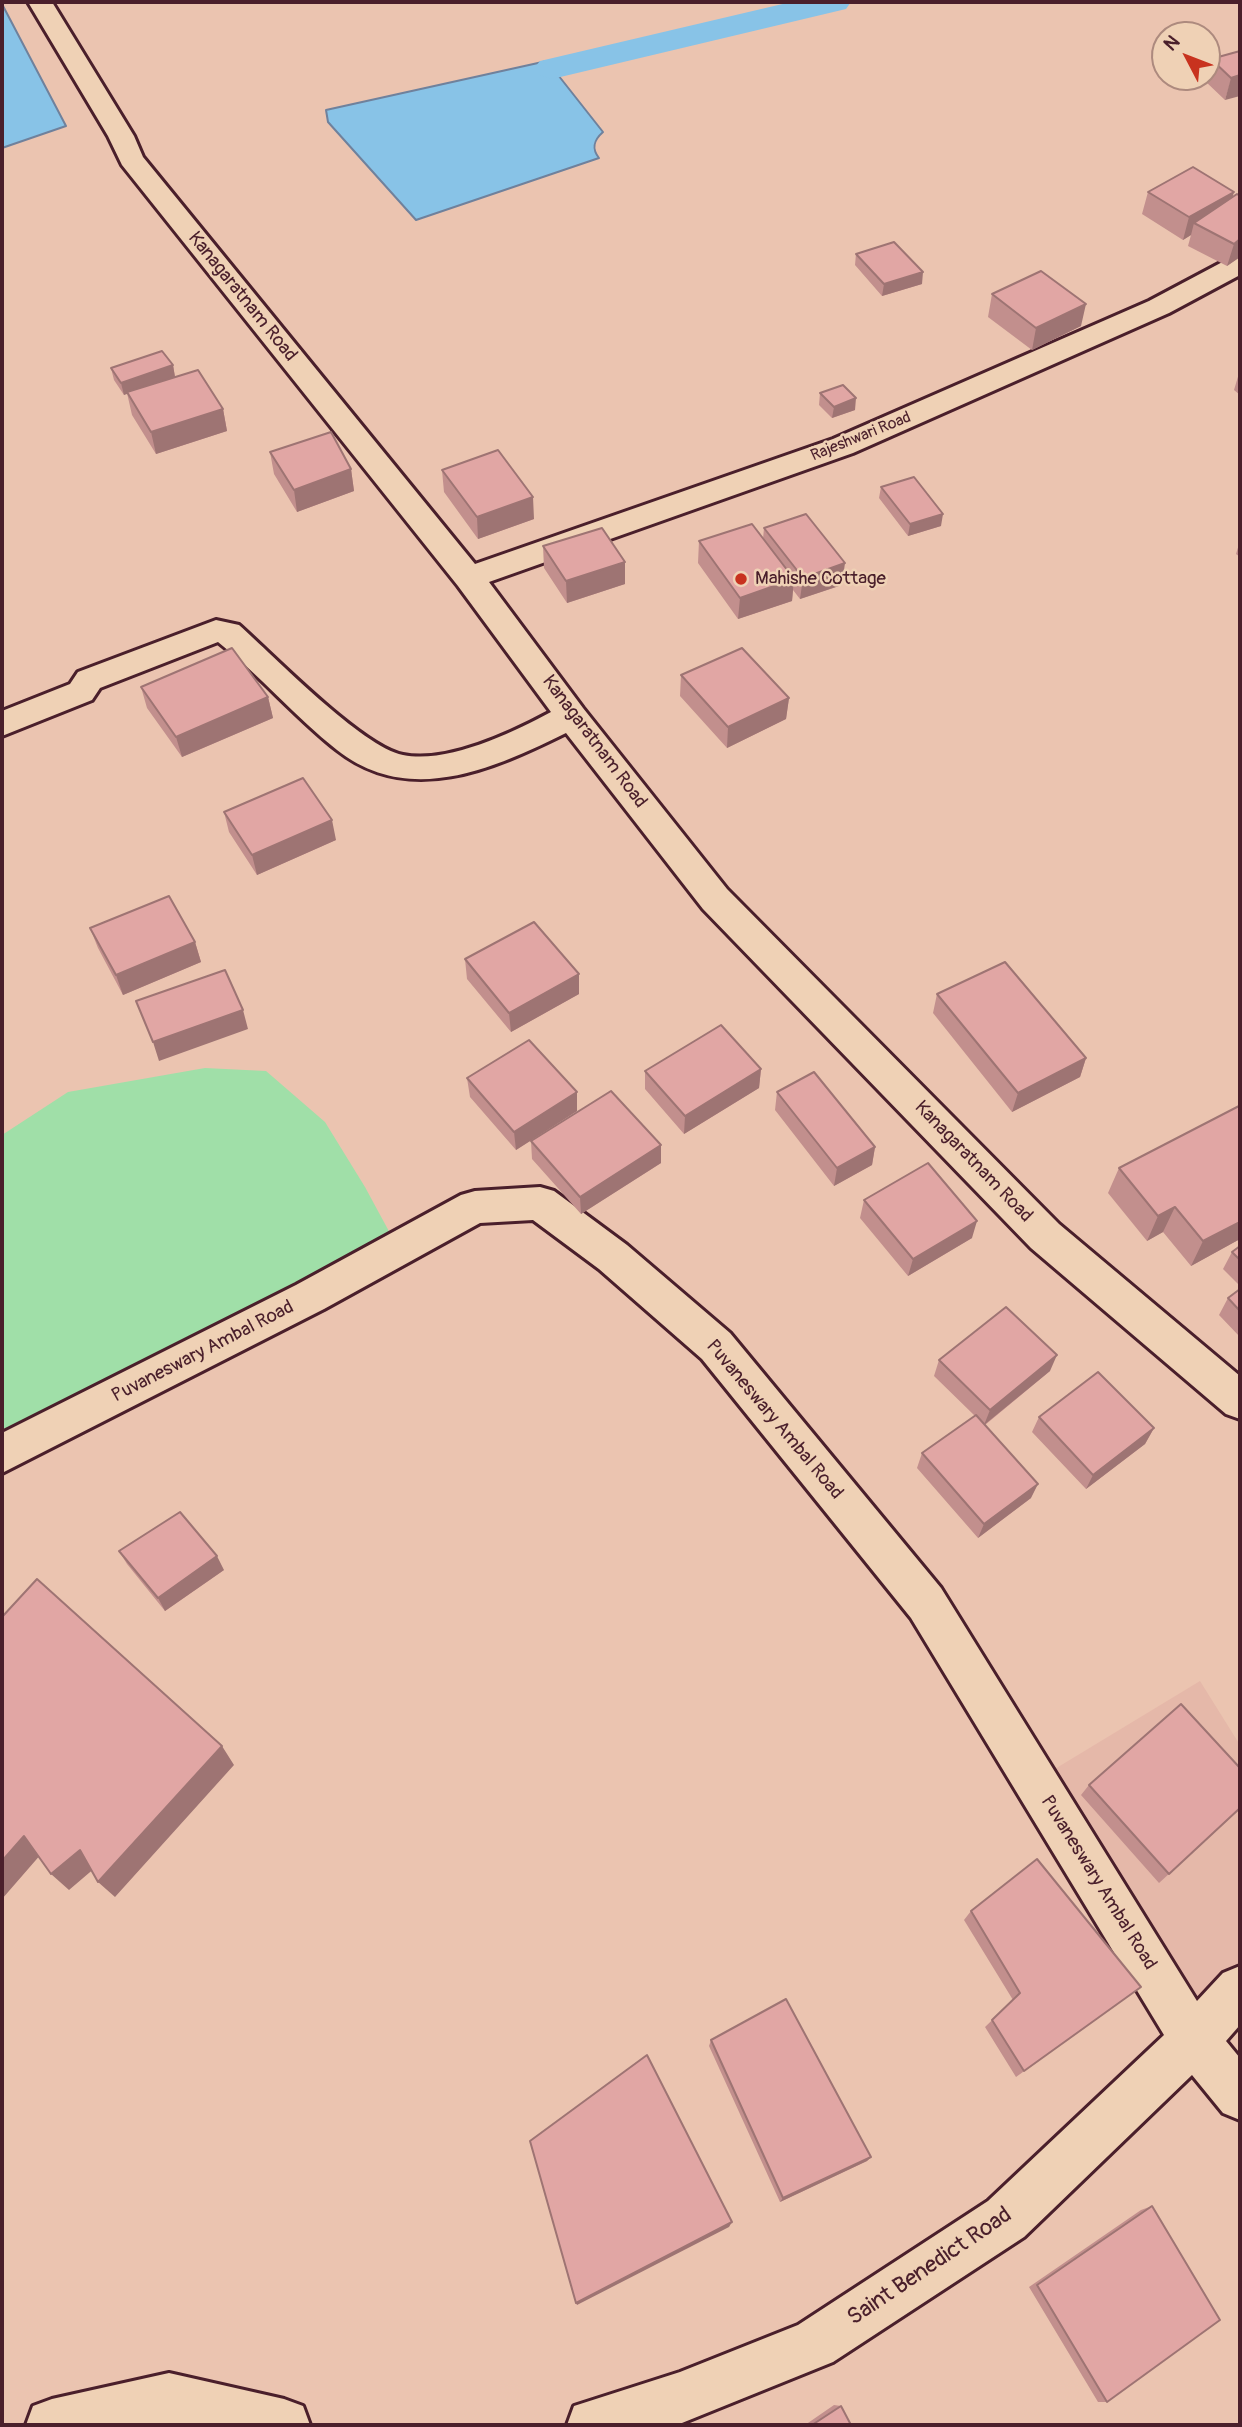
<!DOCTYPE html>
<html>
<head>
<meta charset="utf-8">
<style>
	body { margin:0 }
	#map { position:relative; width:1242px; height:2427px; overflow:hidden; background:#ebc4b0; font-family:Pangolin,sans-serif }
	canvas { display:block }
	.frame { position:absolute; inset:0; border:4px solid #4a1f2b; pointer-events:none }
	.north { position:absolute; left:1151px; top:21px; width:70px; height:70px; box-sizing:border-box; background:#efd1b5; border:2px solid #ad8a7e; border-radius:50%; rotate:312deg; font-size:19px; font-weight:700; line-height:28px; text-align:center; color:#4a1f2b }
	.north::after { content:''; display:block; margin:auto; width:24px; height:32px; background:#c8321e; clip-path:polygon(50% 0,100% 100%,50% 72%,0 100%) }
</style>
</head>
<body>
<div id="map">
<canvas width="1242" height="2427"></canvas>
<div class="frame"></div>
<div class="north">N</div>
</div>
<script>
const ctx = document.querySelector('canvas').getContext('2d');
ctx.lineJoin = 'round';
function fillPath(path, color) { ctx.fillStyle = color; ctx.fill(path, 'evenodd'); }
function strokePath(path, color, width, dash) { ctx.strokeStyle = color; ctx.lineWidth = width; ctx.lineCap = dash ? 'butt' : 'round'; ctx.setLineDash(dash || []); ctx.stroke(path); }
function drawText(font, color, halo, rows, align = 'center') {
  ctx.font = font + ' Pangolin,sans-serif'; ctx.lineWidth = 5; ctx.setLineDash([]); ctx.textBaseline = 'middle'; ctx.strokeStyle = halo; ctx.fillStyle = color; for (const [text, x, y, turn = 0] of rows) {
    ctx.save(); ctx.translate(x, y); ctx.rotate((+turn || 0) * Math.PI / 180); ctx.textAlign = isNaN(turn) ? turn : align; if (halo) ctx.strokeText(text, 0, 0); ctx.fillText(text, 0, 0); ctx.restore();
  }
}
const built = new Path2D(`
	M1200,1681l40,64v245l-46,50 -159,-259z`);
const green = new Path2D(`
	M205,1068l61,3 59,51 40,65 33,61 -396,206v-319l66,-43z`);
const water = new Path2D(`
	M2,4l64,122 -64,22z
	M547,61l56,71c-9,8 -12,16 -4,26l-183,62 -88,-98 -2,-12z`);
const canal = new Path2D(`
	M791,2h60l-5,7 -294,70 -12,-4 -6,-7 6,-7z`);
const street = new Path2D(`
	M28,2h24l82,134 9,21 332,407 358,-125 316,-138 81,-43 10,-2v19l-71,38 -316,140 -364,129 94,126 144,181 332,335 181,152v43l-14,-5 -195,-166 -328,-339 -137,-176c-73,36 -157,74 -229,17 -42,-33 -77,-75 -119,-108l-118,46 -8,12 -90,36v-25l68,-27 8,-12 138,-52 23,5c35,31 123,122 164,130 44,9 109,-22 148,-43l-93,-126 -336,-421 -14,-29z
	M540,1187l14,4 73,54 103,88 211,255 256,413 26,-28 17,-7v59l-14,16 14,17v62l-17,-7 -31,-38 -168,162 -191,125 -156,63h-110l7,-19 106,-34 118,-47 190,-124 176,-166 -253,-417 -209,-259 -103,-90 -66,-49 -53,3 -156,86 -322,164v-40l294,-148 165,-90 14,-4z
	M169,2373l115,26 19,7 7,19h-284l7,-19 19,-7z`);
const wall = new Path2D(`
	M1240,51l-15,49 -20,-19 6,-22z
	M1148,192h86l-2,6 8,59 -13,9 -39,-20 3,-11 -8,5 -41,-26z
	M856,254l66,30 -40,12 -27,-31z
	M992,294l89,32 -49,24 -44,-33z
	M173,365l2,12 -17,6 65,26 4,22 -71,23 -24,-39 -5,-22 -3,2 -10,-15 -3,-12z
	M1240,370v25l-6,-5z
	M820,393l35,17 -23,8 -13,-13z
	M270,452l81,17 3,22 -57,21 -23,-38z
	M442,470l92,49 -56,20 -34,-47z
	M881,487l60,39 -33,10 -29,-38z
	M764,528l78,57 -42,14 -7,-9 -1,11 -54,18 -40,-56 1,-22 64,-2z
	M1240,541v16l-4,-3z
	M543,546l82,16v22l-58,19 -23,-35z
	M681,675l108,23 -3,21 -59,29 -47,-52z
	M141,687l127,10 5,21 -91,39 -35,-49z
	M224,812l112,28 -79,35 -28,-43z
	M90,928l105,14 6,20 -78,33 -25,-47z
	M465,959l114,15v20l-68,38 -44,-53z
	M937,994l149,64 -6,19 -68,35 -79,-99z
	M761,1069l-2,19 -75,46 -39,-45v-18z
	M467,1078l110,14v19l-61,39 -46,-53z
	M777,1092l98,55 -3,18 -38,21 -59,-76z
	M531,1141l130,4v18l-80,51 -49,-55z
	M1119,1168l121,71 -49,27 -28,-34 -16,9 -39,-48z
	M864,1200l108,38 -64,38 -48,-58z
	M1240,1246v40l-17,-17 9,-17z
	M1240,1289v48l-21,-22 9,-17z
	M939,1360l111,11 -65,54 46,73 -53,40 -61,-70 5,-15 53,-37 -41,-40z
	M1039,1417l115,11 -9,16 -59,45 -54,-57z
	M119,1551l105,19 -59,41 -38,-47z
	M1089,1785l151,24 -81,74 -78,-88z
	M971,1911l170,76 -125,90 -31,-50 28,-27 -49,-80z
	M711,2040l160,117 -4,4 -87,41 -71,-156z
	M1152,2206l-45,196h-9l-69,-115 112,-77z
	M834,2405l7,1 10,19h-46z`);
const shadedWall = new Path2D(`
	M1240,75v21l-15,4 6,-22z
	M1234,192l-7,22 -33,9 -3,12 -8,5 6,-23z
	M1240,239v18l-13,9 7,-22z
	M923,272l-1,12 -40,12 2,-12z
	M1086,304l-5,22 -49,24 4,-22z
	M173,365l2,12 -51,18 -3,-12z
	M856,398l-1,12 -23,8 2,-11z
	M223,409l4,22 -71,23 -5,-22z
	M351,469l3,22 -57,21 -3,-22z
	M533,497l1,22 -56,20 -1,-22z
	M943,514l-2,12 -33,10 2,-12z
	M625,562v22l-58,19 -1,-22z
	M845,563l-3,22 -42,14 3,-21z
	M794,579l-2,22 -54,18 2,-21z
	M268,697l5,21 -91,39 -6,-20z
	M789,698l-3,21 -59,29 1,-21z
	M332,820l4,20 -79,35 -5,-20z
	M195,942l6,20 -78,33 -7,-20z
	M579,974v20l-68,38 -2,-19z
	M243,1010l5,19 -89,32 -6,-19z
	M1086,1058l-6,19 -68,35 6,-19z
	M761,1069l-2,19 -75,46 1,-18z
	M577,1092v19l-61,39 -2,-18z
	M661,1145v18l-80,51 -1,-17z
	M875,1147l-3,18 -38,21 3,-18z
	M1175,1207l-12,25 -16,9 11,-25z
	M977,1221l-5,17 -64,38 5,-17z
	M1240,1222v17l-49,27 12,-25z
	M1057,1355l-7,16 -66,54 6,-15z
	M1154,1428l-9,16 -59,45 7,-14z
	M1038,1484l-7,14 -53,40 6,-14z
	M217,1556l7,14 -59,41 -7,-13z
	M222,1746l12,19 -119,132 -17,-15z
	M24,1836l18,17 -40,46v-38z
	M80,1850l16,17 -27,23 -18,-16z
	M871,2157l-4,4 -87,41 3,-4z
	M732,2222l-3,5 -152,78 -1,-2z`);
const building = new Path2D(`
	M1240,51v24l-9,3 -20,-19z
	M1193,167l41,25 -45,25 -41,-25z
	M1237,194l3,2v43l-6,5 -40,-21z
	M894,242l29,30 -39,12 -28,-30z
	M1041,271l45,33 -50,24 -44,-34z
	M162,351l11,14 -52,18 -10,-15z
	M198,370l25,39 -72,23 -24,-40z
	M843,385l13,13 -22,9 -14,-14z
	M331,432l20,37 -57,21 -24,-38z
	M498,450l35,47 -56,20 -35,-47z
	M914,477l29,37 -33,10 -29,-37z
	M806,514l39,49 -42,15 -39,-50z
	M752,524l42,55 -54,19 -41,-57z
	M602,528l23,34 -59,19 -23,-35z
	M232,648l36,49 -92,40 -35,-50z
	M742,648l47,50 -61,29 -47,-52z
	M303,778l29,42 -80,35 -28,-43z
	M169,896l26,46 -79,33 -26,-47z
	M534,922l45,52 -70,39 -44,-54z
	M1005,962l81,96 -68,35 -81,-99z
	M225,970l18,40 -90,32 -17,-41z
	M721,1025l40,44 -76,47 -40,-45z
	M529,1040l48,52 -63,40 -47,-54z
	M814,1072l61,75 -38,21 -60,-76z
	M611,1091l50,54 -81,52 -49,-56z
	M1239,1106l1,2v114l-37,19 -28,-34 -17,9 -39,-48z
	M928,1163l49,58 -64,38 -49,-59z
	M1240,1246v14l-8,-8z
	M1240,1289v22l-12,-13z
	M1006,1307l51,48 -67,55 -51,-50z
	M1098,1372l56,56 -61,47 -54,-58z
	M976,1415l62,69 -54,40 -62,-71z
	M180,1512l37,44 -59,42 -39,-47z
	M37,1579l185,167 -124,136 -18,-32 -29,24 -27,-38 -22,25v-244z
	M1181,1704l59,64v40l-71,66 -80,-89z
	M1037,1859l104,128 -117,84 -32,-51 28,-27 -49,-82z
	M786,1999l85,158 -88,41 -72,-158z
	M647,2055l85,167 -156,81 -46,-162z
	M1152,2206l68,114 -113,82 -70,-117z
	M841,2406l10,19h-39z`);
const markers = [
	[741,579,7,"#c8321e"]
];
const farStreetnames = [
	["Rajeshwari Road",861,437,-22]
];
const streetNames = [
	["Kanagaratnam Road",242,297,51],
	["Kanagaratnam Road",594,742,53],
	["Kanagaratnam Road",973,1162,46],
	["Puvaneswary Ambal Road",203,1352,-27],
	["Puvaneswary Ambal Road",774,1420,50],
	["Puvaneswary Ambal Road",1098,1883,58]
];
const poiNames = [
	["Mahishe Cottage",755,579]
];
const nearStreetnames = [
	["Saint Benedict Road",930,2267,-34]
];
fillPath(built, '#e5b8a9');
fillPath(green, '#a0dfa8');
fillPath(water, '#88c3e7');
strokePath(water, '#6f819c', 2);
fillPath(canal, '#88c3e7');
strokePath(street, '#4a1f2b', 6);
fillPath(street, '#efd1b5');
fillPath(wall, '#c28f8d');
fillPath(shadedWall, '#9e7473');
fillPath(building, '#e1a6a4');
strokePath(building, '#9e7473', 2);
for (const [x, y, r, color] of markers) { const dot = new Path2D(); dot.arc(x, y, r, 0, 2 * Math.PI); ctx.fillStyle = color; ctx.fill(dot); strokePath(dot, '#efd1b5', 2.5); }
drawText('16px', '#4a1f2b', '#efd1b5', farStreetnames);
drawText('19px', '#4a1f2b', '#efd1b5', streetNames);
drawText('19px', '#4a1f2b', '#efd1b5', poiNames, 'left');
drawText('23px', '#4a1f2b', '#efd1b5', nearStreetnames);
</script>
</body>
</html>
